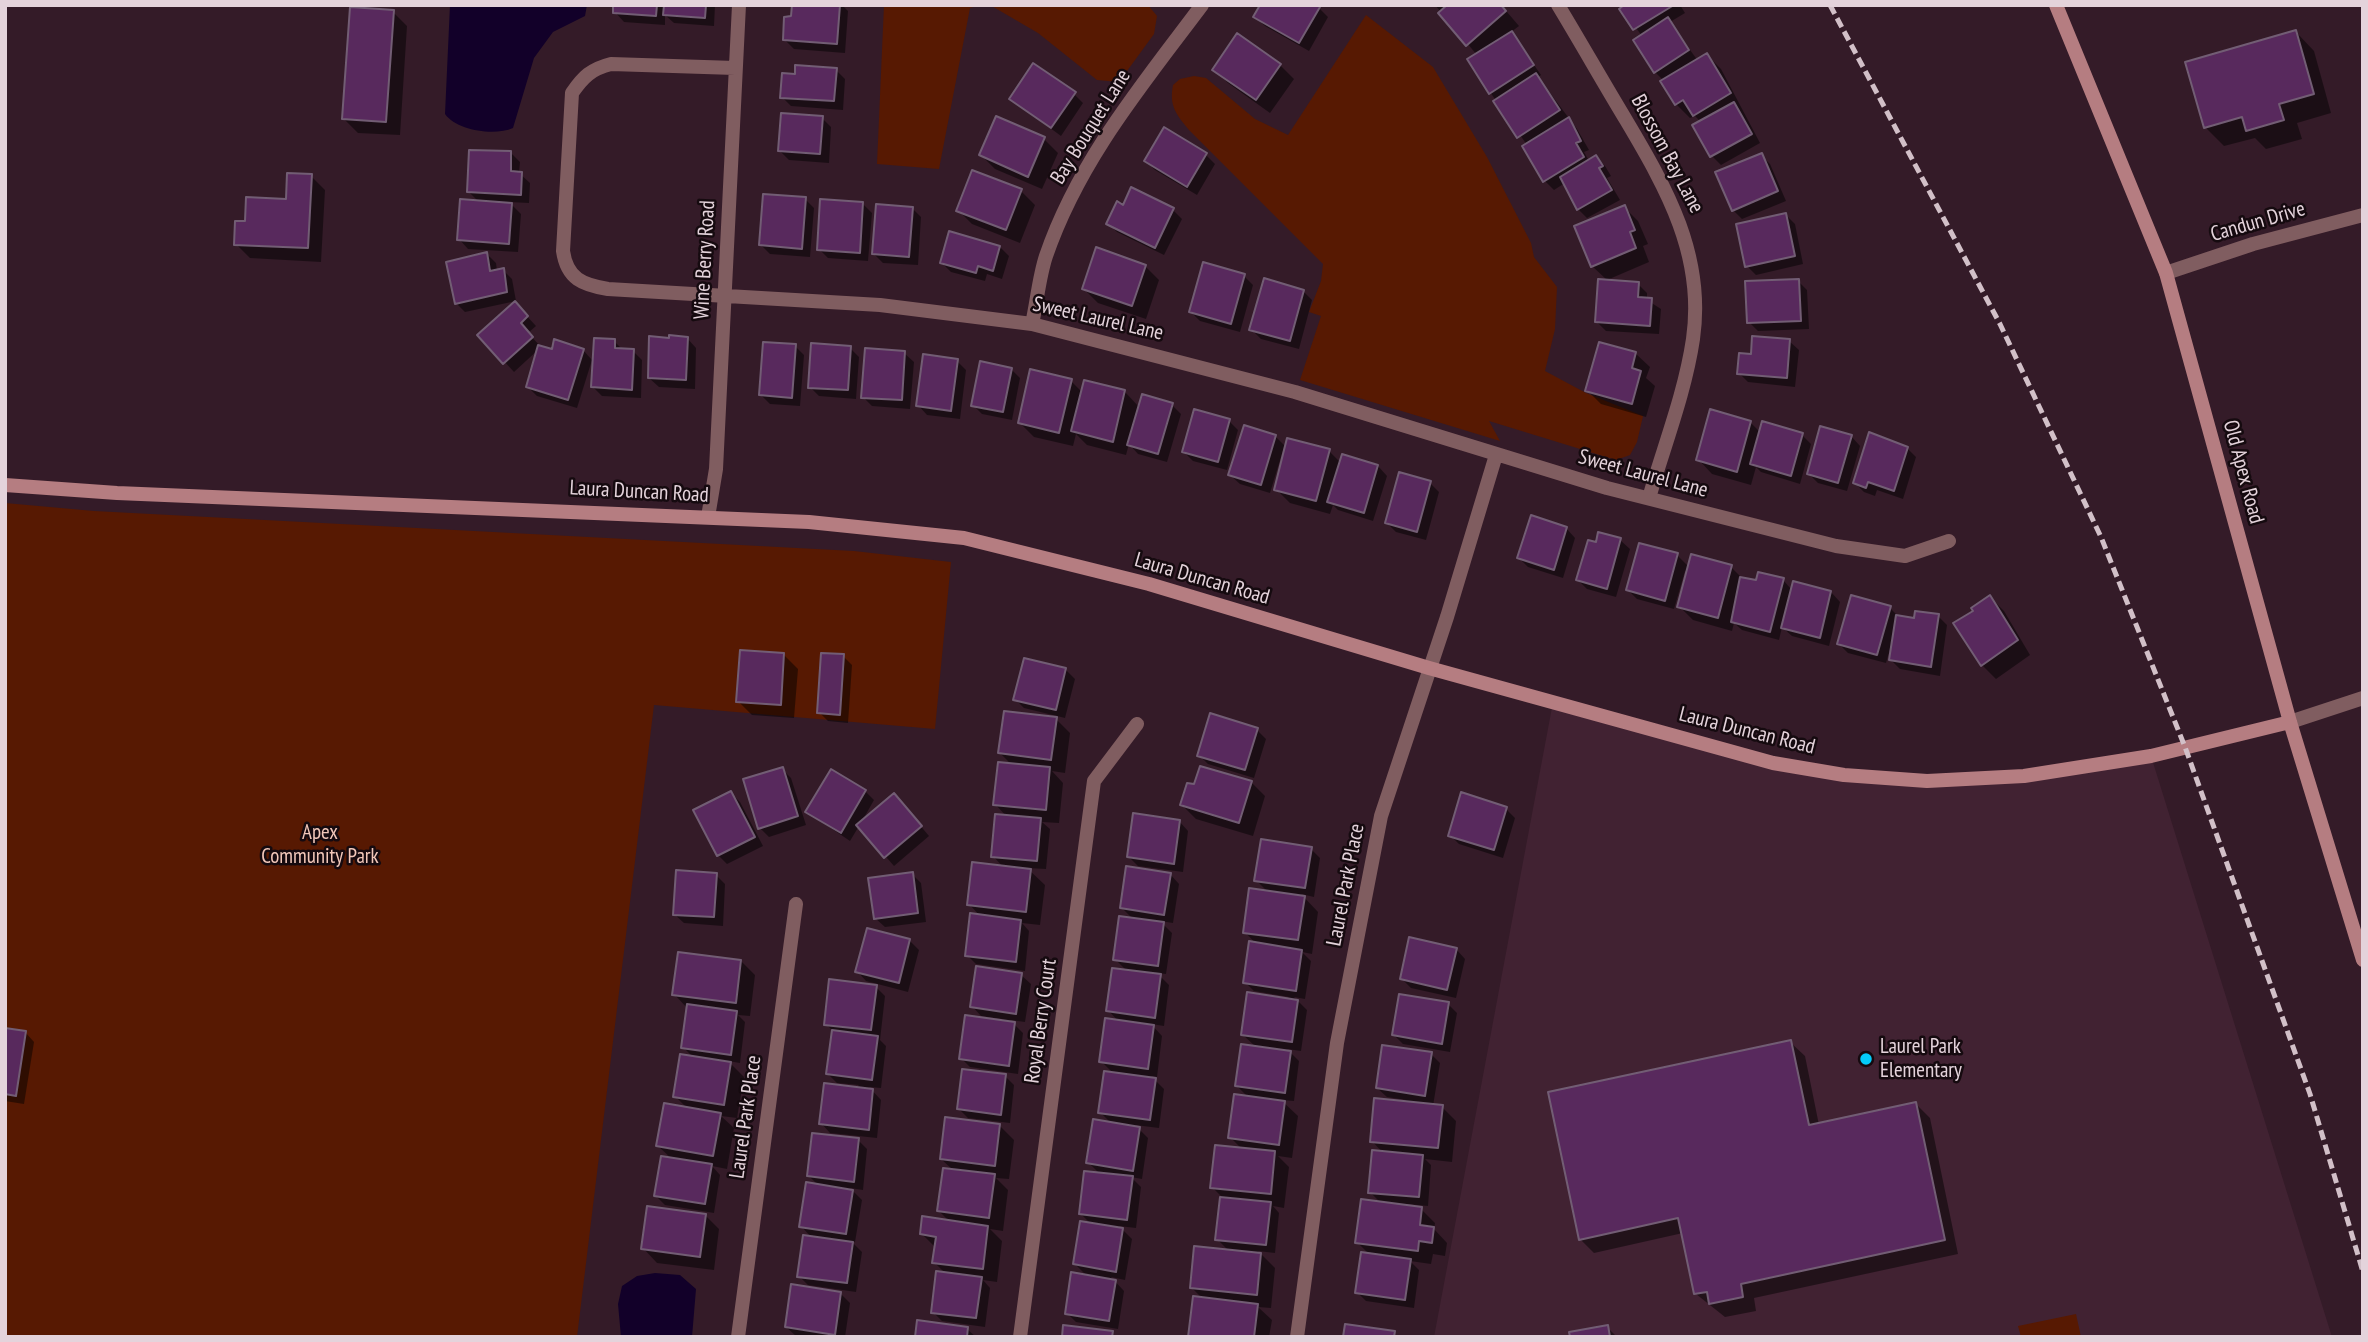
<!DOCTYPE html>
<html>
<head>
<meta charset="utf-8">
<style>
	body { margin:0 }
	#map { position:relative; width:2368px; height:1342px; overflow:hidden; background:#341b28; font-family:"PT Sans Narrow",sans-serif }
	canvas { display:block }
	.frame { position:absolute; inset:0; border:7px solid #e4d3db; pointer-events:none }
</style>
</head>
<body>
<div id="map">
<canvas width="2368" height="1342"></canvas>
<div class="frame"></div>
</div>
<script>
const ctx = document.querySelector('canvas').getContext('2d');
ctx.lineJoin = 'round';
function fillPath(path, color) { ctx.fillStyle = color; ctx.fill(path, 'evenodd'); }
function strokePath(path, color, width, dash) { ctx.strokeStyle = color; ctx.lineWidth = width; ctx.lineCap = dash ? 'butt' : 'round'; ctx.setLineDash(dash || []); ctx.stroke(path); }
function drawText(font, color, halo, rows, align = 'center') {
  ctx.font = font + ' "PT Sans Narrow",sans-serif'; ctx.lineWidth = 5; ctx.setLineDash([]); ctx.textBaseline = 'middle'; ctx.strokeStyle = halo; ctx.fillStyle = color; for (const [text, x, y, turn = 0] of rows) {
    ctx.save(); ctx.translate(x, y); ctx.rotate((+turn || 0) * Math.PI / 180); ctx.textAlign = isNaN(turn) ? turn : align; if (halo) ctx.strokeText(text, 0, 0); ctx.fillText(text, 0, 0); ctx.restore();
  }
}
const built = new Path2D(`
	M1553,702l220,61 154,18 224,-25 181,581h-898z`);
const green = new Path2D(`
	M884,5h96l-10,3 -31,161 -62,-5z
	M990,5h158l9,11 -3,18 -35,48 -22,-2 -59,-47z
	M1366,15l67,52 54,90 44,86 3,14 23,30 -2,42 -10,42 41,22 57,23 -6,26 -7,13 -14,5 -127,-39 11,20 -200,-61 21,-64 -12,-4 12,-31 2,-17 -134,-134c-13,-16 -20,-24 -16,-45l7,-6 14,-3 12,2 49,41 33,16z
	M5,503l89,8 760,40 97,11 -16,167 -281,-24 -77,632h-572z
	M2076,1314l5,23h-60l-3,-11z`);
const water = new Path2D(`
	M450,5h137l-2,11 -32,16 -19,26 -21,70c-18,8 -56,3 -68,-14z
	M655,1273l25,2 16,14 -4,48h-71l-3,-33 4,-18 15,-10z`);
const shadow = new Path2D(`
	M615,5h100l-1,21 -40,-3 -9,-8v10l-41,-3 -9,-10z
	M794,5h48l6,6 -3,42 -51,-4 -9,-9z
	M1435,5h66l18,21 -8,6 30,43 -3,2 39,52 12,21 -5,2 5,9 7,-4 9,9 6,10 -4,2 13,22 -33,18 -9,-9 -13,-26 -11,7 -9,-9 -18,-36 -37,-53 -13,-37z
	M1627,5h53l5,8 -15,9 28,39 9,-6 14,14 39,74 -39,22 -9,-9 -17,-30 6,-4 -6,-6 -5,2 -14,-14 -12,-23 -9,-9 -13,-36 -20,-27z
	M1319,8l9,9 -19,34 -44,-25 -10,-9z
	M393,12l14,14 -7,109 -42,-2 -14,-14z
	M2296,32l18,19 17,62 -34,10 5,16 -36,10 -11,-11 -31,8 -19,-19z
	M1280,65l14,14 -24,34 -42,-30 -14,-14z
	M836,70l9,9 -2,31 -52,-4 -9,-9 14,-21z
	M1074,94l9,9 -22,33 -50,-37z
	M822,118l9,9 -2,36 -40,-3 -9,-9z
	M1044,139l14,14 -16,36 -47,-20 -14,-14z
	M511,153l9,9 -1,11 11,10 -1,20 -20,-1 12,12 -3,38 -50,-3 -9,-10 21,-36 -12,-12z
	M1206,155l9,9 -18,31 -42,-25 -9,-9z
	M1761,155l9,9 16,37 -44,18 -9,-9z
	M311,176l14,14 -4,72 -71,-4 -14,-14 10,-21 42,-22z
	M1021,191l14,14 -15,38 -48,-19 -14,-14z
	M805,199l9,9 -4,49 -40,-3 -9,-9z
	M862,203l10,10 -4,48 -40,-3 -9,-9z
	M1124,207l49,3 9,9 -18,36 -47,-23 -9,-9z
	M1624,207l14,14 10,23 -5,2 6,16 -42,18 -15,-14z
	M912,208l9,9 -3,48 -35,-2 -9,-9z
	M1786,215l9,9 8,40 -47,11 -9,-9z
	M1000,247l9,9 -7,23 -15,-5 -2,7 -34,-9 -9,-9z
	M487,254l9,9 1,8 6,-1 9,9 4,22 -51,11 -9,-9z
	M1145,266l14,14 -13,39 -48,-16 -14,-14z
	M1244,276l9,9 -13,47 -40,-11 -9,-9z
	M1798,281l9,9 2,39 -51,2 -9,-9z
	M1638,284l9,9v7l14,9 -2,25 -53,-3 -10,-10z
	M1303,291l9,9 -13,49 -38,-10 -10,-10z
	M524,313l12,13 -8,7 14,15 41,2 9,10 -15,48 -40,-12 -9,-9 11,-38 -25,23 -34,-37z
	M687,338l9,10 -1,41 -36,-2 -10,-9z
	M614,341l9,9 10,1 9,9 -1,38 -39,-2 -9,-9z
	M1789,341l10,9 -4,37 -47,-5 -9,-9 13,-17z
	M795,346l9,9 -4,51 -30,-2 -9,-9z
	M850,348l9,9 -3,42 -37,-3 -9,-9z
	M904,353l10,9 -4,47 -38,-3 -9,-9z
	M1635,353l15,14 -4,11 9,8 -9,31 -45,-13 -14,-14z
	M957,361l9,9 -6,49 -33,-4 -9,-10z
	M1011,369l9,9 -8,42 -30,-6 -9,-9z
	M1071,381l11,11 3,-10 40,10 15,16 32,-3 9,9 -14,48 -29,-8 -9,-10 -3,11 -39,-10 -11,-11 -3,12 -39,-9 -14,-14z
	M1229,421l9,9 -11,40 -34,-9 -9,-9z
	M1750,422l11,11 41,2 9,9 -11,40 -39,-12 -5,-5 -5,18 -39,-11 -14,-15z
	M1275,436l12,12 -3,-1 -14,46 -30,-9 -10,-9z
	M1851,436l9,10 -13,45 -29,-8 -9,-9z
	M1907,448l9,9 -13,42 -26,-9 -2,6 -11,-4 -9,-9z
	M1329,451l12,12 37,3 9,10 -14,45 -35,-11 -5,-5 -3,9 -40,-11 -14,-14z
	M1430,483l9,9 -13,48 -30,-8 -9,-9z
	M1566,528l9,10 -12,40 -35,-11 -9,-9z
	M1600,534l20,6 10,9 -14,48 -29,-8 -9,-9z
	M1677,555l12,12h42l12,12 14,3 26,-2 9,10 39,2 9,10 -11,44 -37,-10 -10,-9 -3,13 -37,-10 -8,-7 -2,8 -39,-11 -14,-14 9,-34 -3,-1 -11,38 -37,-10 -9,-9z
	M1990,597l14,14 26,44 -34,24 -14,-14z
	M1890,608l9,9 17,3 22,-4 9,9 -7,51 -40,-7 -9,-9 1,-11h-2l-4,14 -38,-10 -9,-9z
	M784,655l14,14 -4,49 -42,-3 -14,-14z
	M843,656l9,9 -4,58 -20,-2 -9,-9z
	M1065,669l10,10 -10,39 -41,-10 -9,-9z
	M1056,719l14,14 -5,40 -13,-2 11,12 -4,40 -17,-1 8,7 -4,40 -19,-1 18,17 -5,40 -18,-2 7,8 -4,40 -49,-7 -9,-9 14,-38 -12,-13 35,-36 -11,-12 14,-39 -12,-13 17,-39 -12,-12z
	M1257,730l9,9 -12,39 -46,-14 -9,-9z
	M782,769l9,9 15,47 -37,12 -9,-9z
	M1251,782l14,14 -12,40 -57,-17 -14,-14z
	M865,791l9,9 -13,23 42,-18 26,31 -35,30 -35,-40 -9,15 -43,-29z
	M731,793l9,9 23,44 -36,18 -9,-9z
	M1506,809l9,9 -12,40 -44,-14 -9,-9z
	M1179,821l9,10 -5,41 -45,-6 -9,-9z
	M1311,849l9,9 -6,39 -13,-3 17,18 -6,42 -10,-2 9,9 -6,38 -11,-2 13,13 -6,41 -14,-2 12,12 -5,40 -13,-1 17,16 -6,42 -14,-2 11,11 -5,41 -11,-2 6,7 -4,40 -17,-2 17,17 -4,40 -13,-1 14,13 -3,17h-79l13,-38 -11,-11 37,-37 -12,-12 4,-43 -9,-9 30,-38 -12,-12 19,-39 -12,-12 19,-39 -13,-12 46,-38 -35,-6 -9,-9 12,-37 -12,-13 24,-39 -13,-13z
	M912,874l9,9 5,39 -41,5 -10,-9z
	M1170,874l9,10 -6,39 -13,-2 12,12 -6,41 -9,-1 12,12 -5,41 -13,-2 11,12 -5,41 -6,-1 13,13 -5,39 -24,-3 13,13 -6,41 -11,-2 10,10 -5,41 -17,-2 13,13 -7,41 -14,-3 13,14 -6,38 -42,-7 -9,-9 21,-36 -13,-13 17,-39 -11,-11 19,-40 -12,-12 24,-38 -12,-12 14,-38 -13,-13 18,-39 -11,-12 20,-38 -13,-13 19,-39 -13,-13z
	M716,875l9,9 -2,42 -39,-3 -10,-9z
	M868,930l42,11 9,9 -11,42 -42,-11 -9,-10z
	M1456,949l9,10 -9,39 -45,-10 -9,-9z
	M741,961l14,14 -5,41 -12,-1 7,7 -5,41 -12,-2 16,16 -7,41 -16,-2 13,12 -7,41 -15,-3 8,9 -6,38 -49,-8 -9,-9 17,-36 -15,-14 29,-38 -12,-12 19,-38 -11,-11 5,-38 -14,-15z
	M1021,975l10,9 -6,38 -15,-2 13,13 -5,41 -48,-7 -9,-9 41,-39 -21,-3 -9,-10z
	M876,987l9,9 -5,44 6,6 -5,42 -12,-1 12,13 -4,38 -47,-5 -9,-10 38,-38 -22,-2 -9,-9 6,-42 -8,-8z
	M1448,1004l9,9 -7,39 -47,-8 -9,-9z
	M5,1029l20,3 9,10 -10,62 -19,-3z
	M1790,1042l15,14 14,69 97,-21 14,14 28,136 -204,44 2,13 -31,6 -29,-23 -13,-61 -89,20 -14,-14z
	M1431,1054l9,9 -7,43 9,1 14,14 -4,41 -27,-3 6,6 -3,41 -21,-2v3l14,2 14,14 -1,6 13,14 -2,13 -12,-2 -2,10 -21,-3 9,9 -5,38 -48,-7 -9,-9 13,-37 -13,-13 25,-38 -12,-12 13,-39 -11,-12 34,-41 -19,-3 -10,-9z
	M1005,1076l9,9 -4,38 -42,-5 -9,-9z
	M1000,1126l14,14 -5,39 -13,-1 12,12 -5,41 -13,-2 12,12 -5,41 -14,-2 7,8 -5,39 -43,-6 -9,-9 13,-38 -12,-12 2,-14 -14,-14 28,-12 -11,-11 15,-40 -13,-12z
	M858,1140l9,9 -4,41 -13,-2 12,12 -7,42 -4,-1 11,11 -6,40 -48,-7 -9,-9 13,-38 -11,-12 18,-40 -10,-10z
	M705,1215l14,14 -5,41 -57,-7 -14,-15z
	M840,1293l10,10 -5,34 -49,-1 -10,-9z
	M1607,1327l10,10h-45z
	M967,1329l9,8h-59z`);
const building = new Path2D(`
	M613,5h44l-1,11 -43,-3z
	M664,5h42l-1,13 -42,-3z
	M792,5h48l-3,39 -54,-4 1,-23 7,-1z
	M1260,5h57l3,2 -21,36 -46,-26z
	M1447,5h54l5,6 -40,35 -28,-33z
	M1624,5h50l-41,25 -14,-21z
	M350,7l44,3 -8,112 -44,-3z
	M1668,17l21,33 -35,23 -21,-33z
	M2296,30l18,64 -35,10 5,16 -38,11 -4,-14 -38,11 -19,-66z
	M1512,31l22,34 -45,29 -22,-35z
	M1237,33l44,31 -25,36 -44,-30z
	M1707,53l24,40 -38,23 -10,-16 -8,5 -15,-24z
	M1033,63l43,29 -25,36 -42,-29z
	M795,65l42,3 -3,33 -54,-3 2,-25 13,1z
	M1536,73l24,37 -43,28 -24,-37z
	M1734,102l18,32 -42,23 -18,-32z
	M781,113l42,3 -3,38 -42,-3z
	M996,116l49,21 -17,40 -49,-22z
	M1569,117l12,24 -5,2 8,14 -41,25 -21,-36z
	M1164,127l43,26 -20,34 -43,-26z
	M469,150l42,1v20l11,1 -1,23 -54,-3z
	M1762,153l16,38 -46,20 -17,-39z
	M1596,155l7,11 -4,2 13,22 -35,20 -17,-33z
	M972,170l50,19 -16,41 -50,-19z
	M287,173l25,1 -4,74 -74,-3 1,-24h10l1,-24 40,2z
	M1131,187l43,21 -19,40 -49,-24 11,-23 6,4z
	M763,194l43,3 -4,52 -43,-4z
	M460,199l52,4 -3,41 -52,-4z
	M820,199l43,3 -3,51 -43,-3z
	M876,204l37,3 -4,50 -37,-3z
	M1625,205l10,25 -5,2 6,16 -45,19 -17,-41z
	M1786,213l9,43 -50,11 -9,-43z
	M949,231l51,15 -7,25 -15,-5 -2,7 -36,-10z
	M1096,247l50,18 -14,41 -50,-17z
	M487,252l3,19 14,-3 3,24 -52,12 -9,-42z
	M1203,262l42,12 -14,50 -42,-12z
	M1264,278l40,12 -14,51 -41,-11z
	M1598,279l41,3 -1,15 14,1 -2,28 -55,-4z
	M1799,279l2,42 -54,2 -2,-42z
	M515,301l13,15 -7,7 12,14 -30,27 -26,-29z
	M669,335l19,2 -2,43 -38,-2 1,-42 20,2z
	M1752,336l38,3 -3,39 -50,-4 2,-21 12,1z
	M594,338l21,1v9l19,1 -2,41 -41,-3z
	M554,339l30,10 -16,51 -42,-13 12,-42 14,4z
	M763,342l33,2 -4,54 -33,-3z
	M1599,342l37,10 -4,16 9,3 -9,33 -47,-13z
	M811,343l40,3 -3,44 -40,-2z
	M865,348l40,3 -3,49 -41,-2z
	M923,354l35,5 -7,52 -35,-5z
	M980,361l32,7 -9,44 -32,-6z
	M1030,369l42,10 -13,54 -41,-10z
	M1084,380l41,10 -12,52 -42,-11z
	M1142,394l31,9 -15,51 -31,-9z
	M1194,409l36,10 -12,43 -36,-10z
	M1710,409l41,12 -14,51 -41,-12z
	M1762,421l41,12 -12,43 -41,-12z
	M1244,425l32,10 -15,50 -33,-10z
	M1820,426l32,9 -14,48 -31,-9z
	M1869,432l39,15 -14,44 -26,-9 -2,6 -13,-5z
	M1287,438l43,11 -14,52 -42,-11z
	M1342,454l36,11 -14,48 -37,-11z
	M1399,472l32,9 -14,51 -32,-9z
	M1531,515l36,12 -13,43 -37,-12z
	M1598,532l23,6 -14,51 -31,-9 12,-40 8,2z
	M1639,543l39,10 -13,48 -39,-11z
	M1691,554l41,11 -14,53 -41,-11z
	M1758,572l26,6 -14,54 -39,-10 9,-45 16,3z
	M1793,581l38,10 -11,47 -39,-10z
	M1851,595l40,11 -14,49 -40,-11z
	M1990,595l28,45 -37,26 -28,-43 20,-12 -2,-3z
	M1915,611l24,3 -8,53 -42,-7 7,-45 18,3z
	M740,650l44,3 -3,52 -45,-3z
	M821,653l23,1 -4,61 -23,-2z
	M1024,658l42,10 -10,42 -43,-10z
	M1004,711l53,6 -6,43 -53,-7z
	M1210,713l48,15 -13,42 -48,-14z
	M998,762l52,5 -4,43 -53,-5z
	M1200,766l52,15 -13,42 -59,-18 7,-22 7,1z
	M783,767l15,49 -40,13 -15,-50z
	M831,769l35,21 -25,43 -36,-21z
	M731,791l24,46 -38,19 -24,-46z
	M1461,792l46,15 -13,43 -46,-14z
	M894,793l28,33 -38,32 -28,-33z
	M1133,813l47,7 -6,44 -47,-7z
	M995,814l46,4 -4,43 -46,-4z
	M1261,839l51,8 -7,41 -51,-7z
	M972,862l59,7 -5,43 -59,-7z
	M1126,866l45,7 -7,42 -44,-7z
	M676,870l41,3 -3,44 -41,-2z
	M913,872l5,41 -44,6 -6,-41z
	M1249,888l56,8 -7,44 -55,-7z
	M970,913l51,7 -5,42 -51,-6z
	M1119,916l45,6 -6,44 -45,-6z
	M867,928l43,11 -11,44 -44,-11z
	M1409,937l48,11 -10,42 -47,-11z
	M1249,941l53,9 -6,41 -53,-8z
	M678,952l63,8 -5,43 -64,-8z
	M976,966l46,7 -6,41 -46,-7z
	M1112,968l49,6 -6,44 -49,-7z
	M829,979l48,6 -6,45 -47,-5z
	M1247,992l51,8 -6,42 -51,-7z
	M1399,994l50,8 -7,42 -50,-9z
	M687,1004l50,7 -6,44 -50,-7z
	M965,1015l50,7 -6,44 -50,-7z
	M1105,1018l49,7 -6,44 -49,-7z
	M5,1028l21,3 -10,65 -11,-2z
	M832,1030l46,6 -6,44 -46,-6z
	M1791,1040l18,85 107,-23 29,138 -204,44 2,13 -34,7 -2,-12 -13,2 -16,-76 -99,22 -31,-148z
	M1241,1044l50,7 -6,42 -50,-7z
	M1382,1045l50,7 -7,44 -49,-8z
	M680,1054l51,8 -7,43 -51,-8z
	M962,1069l44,5 -5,41 -44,-6z
	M1104,1071l52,7 -6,42 -52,-7z
	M824,1083l49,6 -4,41 -50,-6z
	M1234,1094l51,7 -6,44 -51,-7z
	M1374,1098l69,7 -5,43 -68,-6z
	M664,1103l57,10 -8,43 -57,-10z
	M945,1117l55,7 -5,42 -55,-7z
	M1093,1119l47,8 -7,44 -47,-8z
	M812,1133l47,5 -5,44 -47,-6z
	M1215,1145l60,6 -4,43 -61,-6z
	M1372,1150l51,5 -4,42 -51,-4z
	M661,1156l51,8 -7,40 -51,-8z
	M943,1168l52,6 -6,44 -52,-7z
	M1084,1171l49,5 -6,44 -48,-6z
	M806,1182l47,8 -7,44 -47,-7z
	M1220,1197l51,5 -5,43 -51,-5z
	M1361,1199l61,8 -2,18 14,2 -2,16 -13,-2 -1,10 -63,-8z
	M647,1206l59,8 -6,43 -59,-8z
	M922,1216l66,10 -5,43 -51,-6 4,-26 -16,-3z
	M1080,1221l43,7 -7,44 -43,-8z
	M803,1235l50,7 -6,41 -50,-6z
	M1194,1246l67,7 -4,42 -67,-7z
	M1361,1252l50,7 -6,41 -50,-7z
	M936,1271l46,6 -6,41 -45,-5z
	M1071,1272l45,8 -7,41 -44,-7z
	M791,1284l50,8 -6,43 -50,-8z
	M1193,1296l65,8 -4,33h-66z
	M917,1320l51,7 -1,10h-52z
	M1345,1324l50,7 -1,6h-51z
	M1063,1325l50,6 -1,6h-50z
	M1608,1325l2,12h-40l-1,-5z`);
const street = new Path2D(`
	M1558,5c23,38 45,77 68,115 41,69 79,136 67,219 -8,54 -29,107 -44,159
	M735,68l-124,-4c-20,5 -28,13 -39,29l-9,158c4,28 20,34 45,38l272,16 152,19 263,68 312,96 229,58 69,10 44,-15
	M2166,273l87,-29 110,-29
	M1032,324c5,-22 7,-47 14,-68 33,-96 96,-171 156,-251
	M708,517l8,-48 23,-464
	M2290,722l73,-24
	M738,1337l58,-433
	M1020,1337l74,-556 43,-57
	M1297,1337l40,-294 44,-227 66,-199 49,-162`);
const secondary = new Path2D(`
	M2056,5l110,268 124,449 73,238
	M5,485l112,8 692,29 155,16 185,46 280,84 344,95 71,12 83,6 97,-5 127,-20 139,-34`);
const rail = new Path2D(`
	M1830,5l170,319 101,213 84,210 125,347 53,178`);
const markers = [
	[1866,1059,7,"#04cbf9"]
];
const streetNames = [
	["Bay Bouquet Lane",1091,127,-58],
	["Blossom Bay Lane",1667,154,62],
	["Candun Drive",2258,222,-16],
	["Wine Berry Road",705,260,-87],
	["Sweet Laurel Lane",1098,319,13],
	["Old Apex Road",2243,472,75],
	["Sweet Laurel Lane",1643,474,15],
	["Laura Duncan Road",639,492,3],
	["Laura Duncan Road",1202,579,16],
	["Laura Duncan Road",1747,731,14],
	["Laurel Park Place",1346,885,-79],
	["Royal Berry Court",1041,1021,-82],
	["Laurel Park Place",746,1117,-82]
];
const parkNames = [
	["Apex",320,833],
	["Community Park",320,857]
];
const poiNames = [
	["Laurel Park",1880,1047],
	["Elementary",1880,1071]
];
fillPath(built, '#412232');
fillPath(green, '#571902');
fillPath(water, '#120029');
fillPath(shadow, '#0007');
fillPath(building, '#58295d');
strokePath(building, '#725d74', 2);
strokePath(street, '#805d60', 14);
strokePath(secondary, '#b57d81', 14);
strokePath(rail, '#d2c0c8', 5, [10, 5]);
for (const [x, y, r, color] of markers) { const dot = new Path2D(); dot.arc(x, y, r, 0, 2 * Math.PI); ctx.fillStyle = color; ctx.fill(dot); strokePath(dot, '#150a0f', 2.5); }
drawText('21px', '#e4d3db', '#150a0f', streetNames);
drawText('21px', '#f2c7b9', '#150a0f', parkNames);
drawText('21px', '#e4d3db', '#150a0f', poiNames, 'left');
</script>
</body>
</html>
